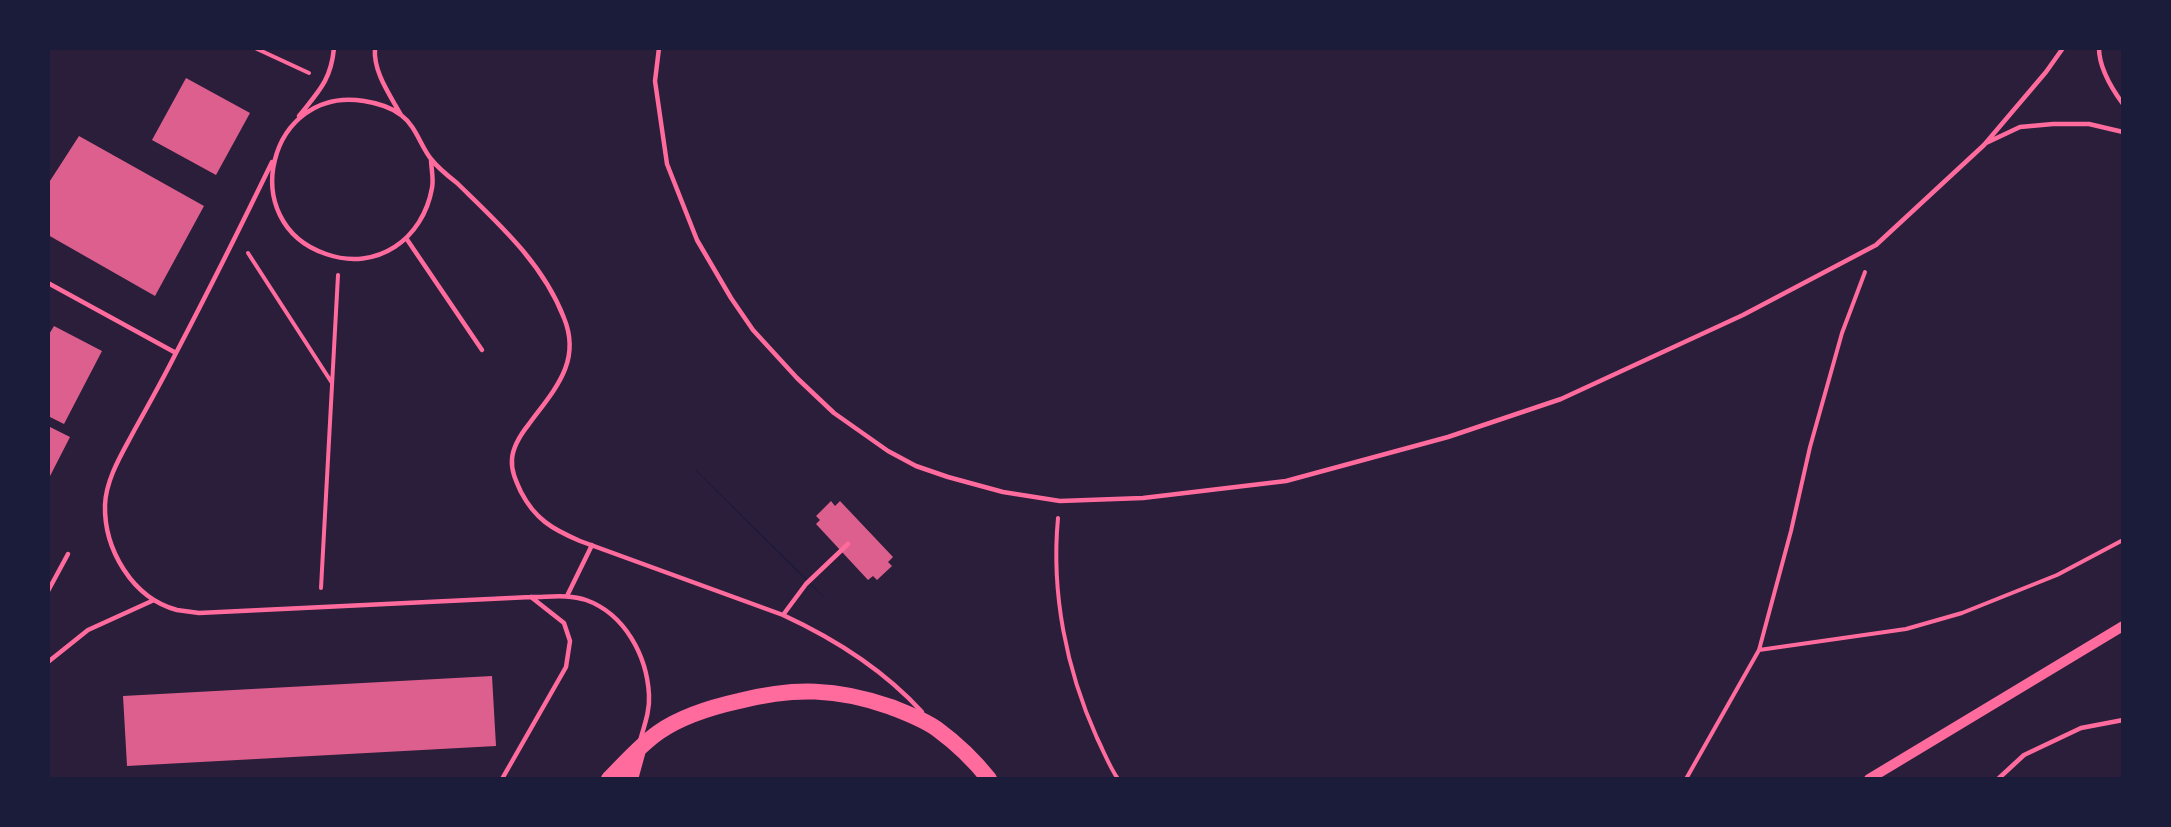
<!DOCTYPE html>
<html>
<head>
<meta charset="utf-8">
<style>
	body { margin:0 }
	#map { position:relative; width:2171px; height:827px; overflow:hidden; background:#1b1b3a; font-family:"Public Sans",sans-serif }
	canvas { display:block }
	.frame { position:absolute; inset:0; border:50px solid #1b1b3a; pointer-events:none }
</style>
</head>
<body>
<div id="map">
<canvas width="2171" height="827"></canvas>
<div class="frame"></div>
</div>
<script>
const ctx = document.querySelector('canvas').getContext('2d');
ctx.lineJoin = 'round';
function fillPath(path, color) { ctx.fillStyle = color; ctx.fill(path, 'evenodd'); }
function strokePath(path, color, width, dash) { ctx.strokeStyle = color; ctx.lineWidth = width; ctx.lineCap = dash ? 'butt' : 'round'; ctx.setLineDash(dash || []); ctx.stroke(path); }
const green = new Path2D(`
	M48,48h2075v731h-2075zM696,470l116,114 15,17 -131,-130z`);
const building = new Path2D(`
	M186,78l64,35 -34,62 -64,-35z
	M79,136l125,70 -49,90 -107,-61v-51z
	M54,326l48,25 -38,73 -16,-8v-80z
	M48,426l22,11 -22,43z
	M831,501l4,5 5,-5 53,56 -5,5 4,4 -15,14 -4,-4 -5,4 -52,-56 4,-4 -4,-4z
	M492,676l4,70 -369,20 -4,-70z`);
const path = new Path2D(`
	M255,48l54,25
	M248,253l84,130
	M1058,518c-7,75 8,151 39,220 7,14 12,28 21,41
	M321,588l17,-313
	M1759,650l32,-119 19,-84 32,-114 23,-61
	M1686,779l73,-129 147,-21 56,-16 95,-38 66,-35`);
const service = new Path2D(`
	M375,48c-2,24 15,47 26,67
	M659,48l-4,33 12,83 30,76 34,58 22,32 44,48 37,35 54,38 28,15 32,11 55,15 57,9 83,-3 143,-17 162,-44 113,-38 182,-84 133,-70 108,-100 62,-73 17,-24
	M2099,48c0,20 13,41 24,56
	M299,116c20,-25 32,-36 35,-68
	M1986,143l34,-16 33,-3h36l34,8
	M431,159c0,9 3,20 1,29 -9,51 -55,84 -106,66 -92,-31 -57,-169 38,-153 13,2 27,6 37,14 15,11 19,30 30,44 7,9 17,17 26,24 41,40 86,80 107,135 18,44 -10,72 -35,106 -8,10 -16,22 -17,35 -1,12 4,22 9,33 14,27 31,37 59,49l203,74c52,24 100,54 139,97
	M272,162c-31,64 -63,128 -96,191 -13,26 -27,51 -41,76 -12,23 -29,49 -30,76 -1,44 27,93 72,105 7,1 15,2 22,3l332,-16c18,0 38,-3 55,3 39,14 61,56 63,95 1,16 -5,31 -9,46
	M406,238l76,112
	M48,283l128,70
	M48,591l20,-37
	M567,596l25,-51
	M783,615l23,-31 42,-40
	M48,662l40,-32 66,-30
	M502,779l64,-112 4,-26 -6,-18 -33,-26
	M1998,779l26,-24 57,-27 42,-8`);
const tertiary = new Path2D(`
	M1869,779l254,-153`);
const trunk = new Path2D(`
	M609,779c16,-16 31,-34 50,-47 23,-16 53,-25 80,-31 55,-14 98,-13 152,6 15,6 32,12 46,22 19,14 37,31 52,50
	M630,779l8,-29`);
fillPath(green, '#2a1e3b');
fillPath(building, '#dd5f8e');
strokePath(path, '#ff6b9d', 4);
strokePath(service, '#ff6b9d', 4.5);
strokePath(tertiary, '#ff6b9d', 10);
strokePath(trunk, '#ff6b9d', 16);
</script>
</body>
</html>
